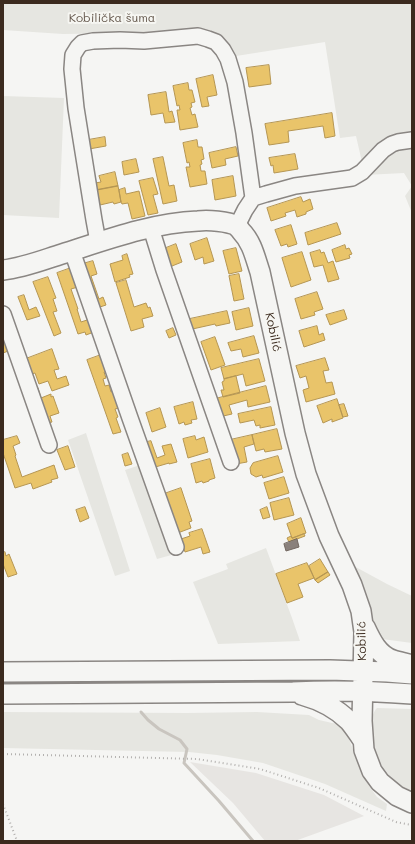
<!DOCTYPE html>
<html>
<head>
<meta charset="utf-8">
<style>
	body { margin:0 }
	#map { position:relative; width:415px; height:844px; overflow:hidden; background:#f5f5f3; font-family:Mali,sans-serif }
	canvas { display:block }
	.frame { position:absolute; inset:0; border:4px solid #3b2a1e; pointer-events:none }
</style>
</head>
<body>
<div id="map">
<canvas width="415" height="844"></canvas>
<div class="frame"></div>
</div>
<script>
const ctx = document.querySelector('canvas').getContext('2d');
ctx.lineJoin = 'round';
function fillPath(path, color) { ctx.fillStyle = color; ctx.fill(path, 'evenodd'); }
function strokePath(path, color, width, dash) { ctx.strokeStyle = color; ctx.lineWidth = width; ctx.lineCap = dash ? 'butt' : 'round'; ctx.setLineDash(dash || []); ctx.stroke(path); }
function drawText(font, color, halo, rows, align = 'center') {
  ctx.font = font + ' Mali,sans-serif'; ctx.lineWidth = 4; ctx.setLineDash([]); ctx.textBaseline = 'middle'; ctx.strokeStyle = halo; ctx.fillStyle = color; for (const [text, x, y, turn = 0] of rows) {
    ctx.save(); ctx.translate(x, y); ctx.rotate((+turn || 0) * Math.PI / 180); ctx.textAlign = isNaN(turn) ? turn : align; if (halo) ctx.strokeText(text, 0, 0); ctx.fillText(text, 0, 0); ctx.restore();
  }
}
const built = new Path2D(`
	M190,762l66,11 68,22 40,21 -69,25h-30l-32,-38z`);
const green = new Path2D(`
	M3,3h409v210l-7,-17 7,-10 -8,-13 -39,2 -9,-39 -16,2 -15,-96 -89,14 -6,-11 -20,-13 -147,2 -60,-4z
	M3,96l61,2 -5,120 -56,-3z
	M86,433l44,138 -15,5 -47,-136z
	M143,464l32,90 -18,5 -32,-89z
	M266,548l26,70 8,23 -82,3 -25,-62 35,-13 -2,-5z
	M352,565l35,19 25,12v47l-30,-4 -10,-14 -1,-15 -4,-15z
	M3,678l210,2 -44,6 -166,1z
	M377,708l35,1v83c-24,-12 -41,-35 -41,-63 0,-7 1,-16 6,-21z
	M3,712l184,1 70,-1 52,3 10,5 13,3 10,1 7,15 13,35 7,12 8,11 10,7 -1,7 -61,-27 -62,-21 -46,-8 -28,-3 -186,-4z`);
const homes = new Path2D(`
	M269,65l2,19 -22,3 -3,-19z
	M213,75l4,20 -10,2 2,9 -7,1 -6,-28z
	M188,83l1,7h3l3,12 -4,1 1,4 -2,1 2,7 3,-1 3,13 -18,3 -3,-20h3l-1,-5 -2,1 -4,-20z
	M166,92l3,20 3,-1 3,11 -10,1 -2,-10 -12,2 -3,-20z
	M332,113l3,23 -10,2 -2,-12 -35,5 1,11 -20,3 -4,-21z
	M105,137l1,9 -17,3 -1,-9z
	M197,140l1,7h4l2,12 -3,1 1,4 -2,1 1,6h4l2,13 -17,3 -4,-20h4l-1,-5 -2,1 -4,-20z
	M236,147l2,9 -13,3 1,6 -14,3 -3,-15z
	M295,154l3,15 -24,4 -1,-8 -2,1 -2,-8z
	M163,157l6,29 5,-1 3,16 -14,3 -10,-45z
	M136,159l3,13 -15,3 -2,-13z
	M115,172l3,14 -21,4 -2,-7 6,-1 -2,-6z
	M233,176l3,20 -21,4 -3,-20z
	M153,178l5,16 -5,1 5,18 -10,2 -9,-34z
	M118,186l3,16 -7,2 -1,-2 -13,3 -3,-15z
	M125,188l1,6 13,-3 6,25 -13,3 -4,-16 -6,1 -1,-2 -2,-12z
	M301,197l2,5 7,-3 3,10 -7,3v2l-9,3 -2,-7 -10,3 1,3 -15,5 -4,-13z
	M337,223l4,11 -33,11 -3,-12z
	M291,225l6,19 -9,3 -1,-3 -6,2 -6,-16z
	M207,238l7,23 -10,3 -1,-7 -8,3 -5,-16z
	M176,244l6,18 -15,6 -6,-18z
	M345,245l1,4 3,-1 3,6 -3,1 1,3 -14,4 -4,-12z
	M236,248l6,23 -13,3 -6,-23z
	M320,250l1,3 3,-1 4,11 5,-2 6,18 -11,3 -5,-17 -9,2 -4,-14z
	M302,252l9,28 -20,7 -9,-29z
	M127,254l6,20 -4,1 1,2 -15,5 -5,-18 13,-4 -1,-4z
	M93,261l4,13 -6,2 8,23 4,-2 3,8 -12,4 -15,-44z
	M71,268l7,19 -7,2 7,20h-1l4,13 9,-3 4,13 -8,3 -1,-3 -7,2 -21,-61z
	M239,274l5,25 -10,2 -5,-25z
	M48,277l8,21 -3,1 4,12 -4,1 8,21 -7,3 -21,-54z
	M126,280l8,27 12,-4 2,5 2,-1 3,9 -11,3 2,8 -13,4 -15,-48z
	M317,292l6,17 -9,3 1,3 -14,4 -6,-20z
	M24,295l5,15 7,-3 4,9 -13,4 -9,-23z
	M249,308l4,18 -17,4 -4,-18z
	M344,310l3,9 -17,6 -4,-10z
	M227,311l3,12 -14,3 -1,-2 -27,6 -3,-10z
	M317,326l2,9 4,-2 2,7 -21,7 -5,-16z
	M173,328l3,7 -7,3 -3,-7z
	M254,336l5,17 -16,4 -2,-8 -10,2 -3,-8z
	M215,337l10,28 -14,5 -10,-28z
	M6,338l5,12 -8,3v-14z
	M52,349l7,20 -5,1 3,9 9,-3 3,9 -17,6 -4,-10 -9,3 -4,-11 -7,2 -5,-15z
	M101,355l5,17h-2l2,6 -3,1 2,7 4,-1 2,7 2,-1 6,17 -4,1 3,8 -2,1 5,14 -8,2 -26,-74z
	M325,358l4,12 -6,1 3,12 6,-1 3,12 -29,8 -3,-12 6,-2 -3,-12 -6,2 -4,-12z
	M259,359l6,22 -19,5 -3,-12 -19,5 -3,-11z
	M236,376l4,17 -17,4 -2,-7h3l-2,-8 2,-1v-2z
	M266,386l4,16 -22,5 -1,-7 -18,5 3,9 -13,3 -4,-18z
	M38,388l3,10 10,-4v3l2,-1 6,17 -9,3 2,6 -8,2 -12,-34z
	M337,399l6,19 -11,4v-3l-9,4 -6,-17z
	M193,402l4,17 -6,1 1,3 -7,2 -1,-3 -5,2 -5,-17z
	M344,404l4,12 -5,1 -4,-12z
	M271,407l4,18 -15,3v-3l-4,1 -2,-6 -14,3 -2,-9z
	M160,408l6,19 -14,5 -6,-19z
	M277,429l5,20 -17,3 -1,-3 -8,2 -4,-16z
	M252,435l2,9 -10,3 3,15 -11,2 -6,-24z
	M17,436l3,7 -7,3 3,9 -1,1 7,21 32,-12 4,13 -7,2 1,2 -19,7 -2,-6 -16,5 -12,-35v-13z
	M195,436l1,4 8,-3 4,15 -20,6 -5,-19z
	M151,441l6,17 8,-3 -3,-9 9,-2 6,18 -8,2v-1l-17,5 -9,-25z
	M68,446l7,21 -10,3 -8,-20z
	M128,453l4,11 -7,2 -3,-11z
	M278,456l5,16 -20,6 -1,-3 -6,2 -5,-3 -1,-6 3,-5z
	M210,459l5,19 -6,2v1l-6,2 -1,-2 -6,2 -5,-19z
	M284,477l5,16 -20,6 -5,-16z
	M181,488l11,33 -3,1 2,6 -16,6 -11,-40z
	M289,498l5,17 -20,5 -4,-17z
	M85,507l4,11 -9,4 -4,-12z
	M267,507l3,10 -7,2 -3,-9z
	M301,518l5,15 -14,5 -5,-14z
	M202,529l8,23 -7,2 -2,-7 -16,5 -4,-13 9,-3 -1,-3z
	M304,534l1,2 -16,6 -2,-4 4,-2 1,2z
	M5,552l1,4 3,-2 8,20 -9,3 -5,-13v-11z
	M320,559l8,13 -13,8 -6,-14z
	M307,563l7,15 -16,6 5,13 -16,6 -11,-29z
	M328,572l2,3 -12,8 -3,-3z`);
const industry = new Path2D(`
	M297,539l2,8 -13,4 -2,-7z`);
const stream = new Path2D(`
	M141,712l7,8 11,9 21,11 7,9 -3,14 35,38 34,40`);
const path = new Path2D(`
	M3,754l194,5 63,10 59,19 77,34 16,3
	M3,804l14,37`);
const minor = new Path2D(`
	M237,226l8,-16 8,-12 13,-4 29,-8 57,-8 10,-6 21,-22 9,-6 6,-2 14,-2
	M151,228l13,42 67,192
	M98,242l-4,-22 -18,-112 -4,-39 1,-14 5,-8 4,-4 11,-2 27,-1 24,1 54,-5 10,3 8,3 7,8 5,9 7,23 9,51 9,65
	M72,251l58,167 46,129
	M3,314l46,131`);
const major = new Path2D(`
	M3,270c20,-2 40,-10 59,-16 44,-14 89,-31 136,-33 10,-1 30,0 39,5 0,1 4,4 4,5 11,11 14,26 19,41l35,161 11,41 23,62 23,49 9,26 3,21 -2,89 2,29 8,21 8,11 17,14 15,7
	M365,627c6,13 13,28 28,33 6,2 13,3 19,5
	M3,672l327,-2 57,2 25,2
	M3,694l290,-2c40,-2 79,-1 119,2
	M302,695c18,5 34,13 47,26 5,6 9,12 13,18`);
const parkNames = [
	["Kobilička šuma",112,18]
];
const streetNames = [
	["Kobilić",273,332,78],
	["Kobilić",362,641,-91]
];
fillPath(built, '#e7e5e2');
fillPath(green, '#e6e6e1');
fillPath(homes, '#e9c46a');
strokePath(homes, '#b59653', 1);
fillPath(industry, '#8a817c');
strokePath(industry, '#726760', 1);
strokePath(stream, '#c9c5bf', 3);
strokePath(minor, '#8a8683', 18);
strokePath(major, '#8a8683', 22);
strokePath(path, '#b2b0ae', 2, [1, 3]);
strokePath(minor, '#f5f5f3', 15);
strokePath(major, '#f5f5f3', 19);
drawText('12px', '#63564b', '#f6f6f2', parkNames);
drawText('12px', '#3b2a1e', '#f6f6f2', streetNames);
</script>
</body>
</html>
